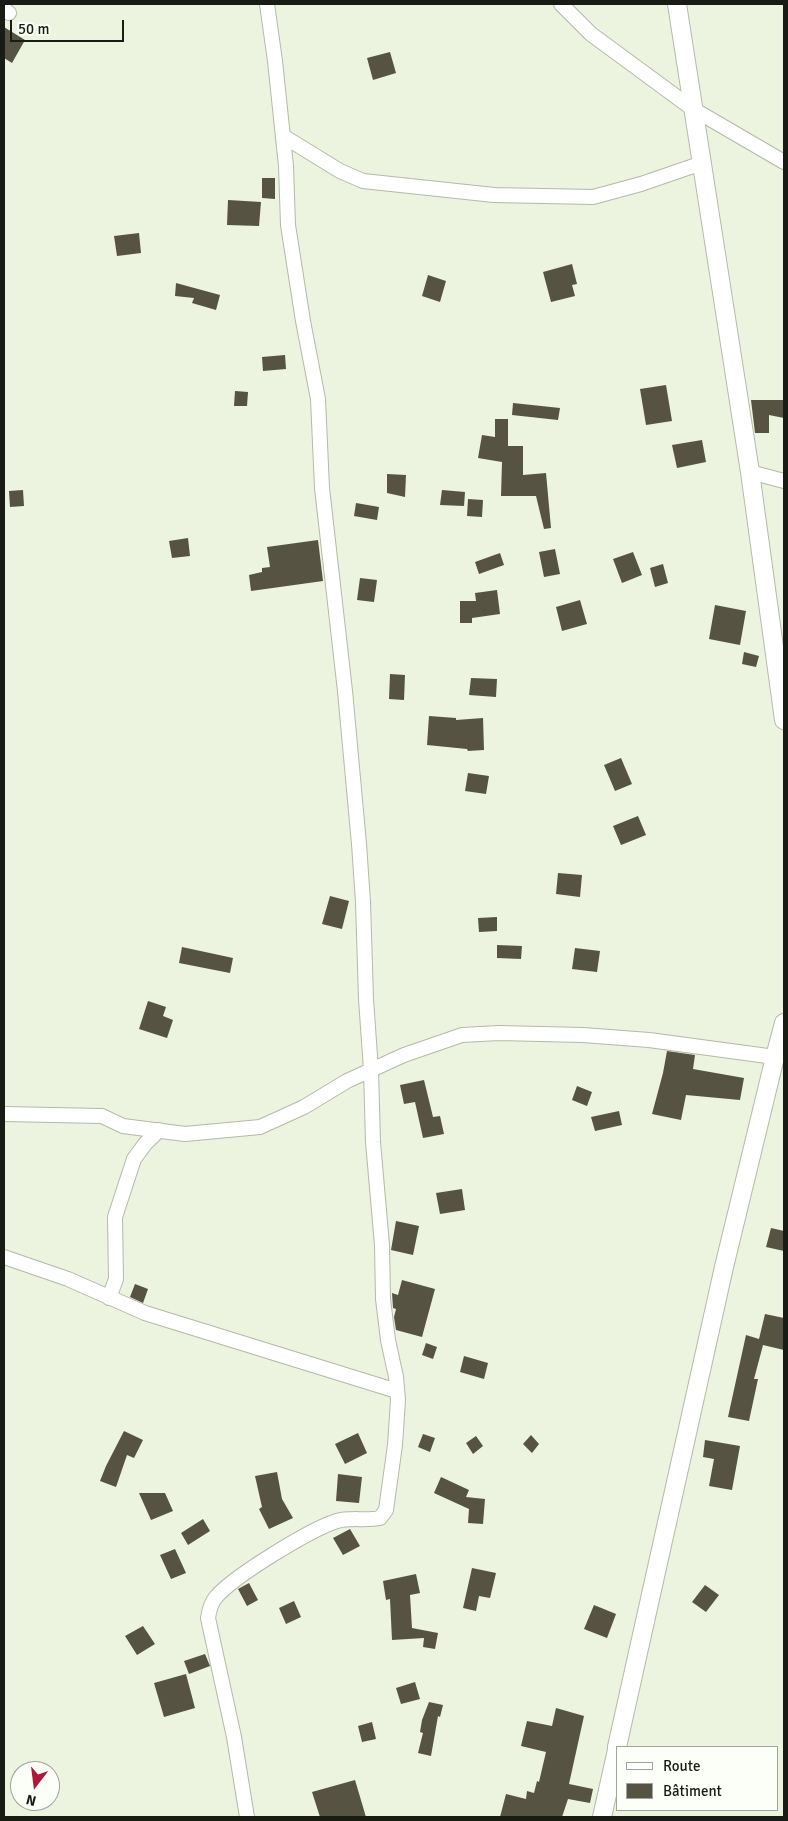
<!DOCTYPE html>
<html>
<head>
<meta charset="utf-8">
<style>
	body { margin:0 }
	#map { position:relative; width:788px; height:1821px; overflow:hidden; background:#ecf3df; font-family:Signika,sans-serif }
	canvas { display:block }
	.frame { position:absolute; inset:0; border:5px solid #191c15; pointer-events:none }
	.legend { position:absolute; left:616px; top:1746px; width:162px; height:65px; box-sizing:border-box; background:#fcfff7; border:1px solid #a1a49d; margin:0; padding:6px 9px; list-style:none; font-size:15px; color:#191c15 }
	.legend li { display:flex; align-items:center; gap:10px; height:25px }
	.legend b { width:25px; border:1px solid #a1a49d }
	.north { position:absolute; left:10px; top:1761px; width:50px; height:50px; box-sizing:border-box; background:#fcfff7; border:1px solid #a1a49d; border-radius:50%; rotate:195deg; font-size:14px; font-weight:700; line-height:20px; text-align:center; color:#191c15 }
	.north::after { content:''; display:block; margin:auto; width:18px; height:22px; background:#ad183a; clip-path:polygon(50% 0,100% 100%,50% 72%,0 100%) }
	.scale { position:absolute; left:10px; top:20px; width:114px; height:22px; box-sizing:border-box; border:2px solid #191c15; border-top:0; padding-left:6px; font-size:15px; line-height:18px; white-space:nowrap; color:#191c15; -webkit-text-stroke:4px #fcfff7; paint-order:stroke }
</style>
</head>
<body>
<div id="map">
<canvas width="788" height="1821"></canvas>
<div class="frame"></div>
<ul class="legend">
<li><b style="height:6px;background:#fff"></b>Route</li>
<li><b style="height:14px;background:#565342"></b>Bâtiment</li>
</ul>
<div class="north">N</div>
<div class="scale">50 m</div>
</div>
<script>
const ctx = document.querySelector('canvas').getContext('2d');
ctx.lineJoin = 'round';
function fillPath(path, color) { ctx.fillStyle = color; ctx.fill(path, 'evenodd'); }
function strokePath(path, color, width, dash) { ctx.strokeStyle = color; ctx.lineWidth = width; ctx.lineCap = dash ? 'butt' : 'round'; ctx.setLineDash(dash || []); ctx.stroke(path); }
const building = new Path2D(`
	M4,27l21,13 -13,23 -8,-5z
	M390,52l6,21 -23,7 -6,-22z
	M262,178h13v21l-13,-1z
	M228,200l33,2 -2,24 -32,-1z
	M139,233l2,20 -24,3 -3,-20z
	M572,264l5,20 -5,1 3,11 -24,6 -8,-30z
	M428,275l18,6 -6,21 -18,-6z
	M176,283l44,12 -4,15 -24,-7 2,-5 -19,-2z
	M285,355l1,14 -23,2 -1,-14z
	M666,385l6,36 -26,4 -6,-36z
	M235,391l13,1 -1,14h-13z
	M751,400h33v18l-15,-3v18h-14z
	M513,403l47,5 -2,12 -46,-5z
	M495,419h13v27h15v29l23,-2 5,55 -7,1 -8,-33h-35l1,-34 -24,-4 4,-23 13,2z
	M702,440l4,22 -29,6 -5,-23z
	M387,474l19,1 -1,22 -18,-4z
	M23,490l1,16 -14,1 -1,-16z
	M442,490l23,2 -1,14 -24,-1z
	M468,499l15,1 -1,17 -15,-1z
	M356,503l23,4 -2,13 -23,-4z
	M188,538l2,18 -18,2 -3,-17z
	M318,540l5,41 -72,10 -2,-16 13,-3v-4l8,-1 -3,-20z
	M555,549l5,25 -16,3 -5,-25z
	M633,552l9,23 -20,8 -9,-24z
	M500,553l4,12 -25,9 -4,-12z
	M663,564l5,19 -13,4 -5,-19z
	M360,578l17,2 -3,22 -17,-2z
	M497,590l3,24 -28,4v5h-12v-22h16l-1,-8z
	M580,600l7,24 -25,7 -6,-24z
	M715,605l31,6 -6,34 -31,-6z
	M744,652l15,4 -3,11 -14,-3z
	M390,674l15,1 -1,25 -15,-1z
	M471,678l26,1 -1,18 -27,-2z
	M429,716l27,2v2l27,-2 1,32 -16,1 -1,-2 -40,-4z
	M621,758l11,26 -17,7 -11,-26z
	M468,773l21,3 -3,18 -21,-3z
	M638,816l8,19 -25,10 -8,-19z
	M558,873l24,2 -2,22 -24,-3z
	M330,896l19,5 -7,28 -20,-5z
	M497,917v14l-18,1 -1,-14z
	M497,945l25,1 -1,13 -24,-1z
	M182,947l51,11 -3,15 -51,-10z
	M575,948l25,3 -3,21 -25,-3z
	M148,1001l18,6 -3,9 10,4 -6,18 -28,-9z
	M667,1051l28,4 -2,14 51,9 -4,22 -54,-5 -5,25 -29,-6 11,-41z
	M424,1080l9,37 7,-1 4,18 -21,4 -8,-36 -11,2 -4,-19z
	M577,1086l15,6 -5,14 -15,-6z
	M619,1111l3,14 -27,6 -4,-14z
	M462,1189l3,21 -25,4 -4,-21z
	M396,1221l23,5 -6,29 -22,-5z
	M771,1228l13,3v20l-18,-4z
	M402,1280l33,9 -13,48 -26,-7 -2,-13 2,-8 -3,-1 -1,-15 6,2z
	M135,1284l13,5 -5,14 -13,-6z
	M765,1314l19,4v32l-21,-5 -9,34h4l-9,42 -21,-4 18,-82 13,4z
	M426,1343l11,4 -4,12 -11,-4z
	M464,1356l24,7 -4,16 -24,-7z
	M124,1431l19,9 -9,18 -7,-3 -11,32 -16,-6 6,-15z
	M358,1433l9,20 -22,11 -10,-20z
	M423,1434l12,4 -5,14 -12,-5z
	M531,1435l8,9 -7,9 -9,-9z
	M476,1436l7,10 -10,8 -7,-11z
	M705,1440l35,6 -8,44 -23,-4 5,-27 -11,-2z
	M277,1472l5,27 11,19 -24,11 -10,-20 3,-2 -7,-31z
	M338,1474l24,3 -3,26 -23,-2z
	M441,1477l28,13 -3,7 19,2 -2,25 -15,-1 1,-14 -35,-16z
	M139,1493h26l8,18 -22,9z
	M203,1519l7,12 -22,14 -7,-12z
	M350,1529l10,17 -17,9 -10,-17z
	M175,1549l11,24 -15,6 -11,-24z
	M472,1568l24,5 -6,25 -11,-2 -3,15 -13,-3z
	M416,1574l4,19 -10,2 2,33 26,5 -3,16 -12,-2 1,-9 -32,2 -2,-41 -4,1 -3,-19z
	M249,1583l9,17 -11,6 -9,-17z
	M705,1585l14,10 -13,17 -14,-10z
	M294,1601l7,16 -15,7 -7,-16z
	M594,1605l22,9 -9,24 -23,-9z
	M143,1626l12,18 -18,11 -12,-19z
	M205,1654l5,12 -21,8 -5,-13z
	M186,1674l9,34 -31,9 -10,-34z
	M415,1682l5,17 -19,5 -5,-16z
	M429,1702l14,3 -3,12 -2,-1 -7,40 -13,-3 5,-20 -3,-1 2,-12z
	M556,1708l28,8 -15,68 24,5 -3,14 -22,-4 -6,18h-62l6,-23 20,5 1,-8 7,2 3,-12 2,1 7,-30 -25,-6 6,-25 25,5z
	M372,1722l4,17 -14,3 -4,-16z
	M355,1780l11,37h-46l-8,-25z`);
const minor = new Path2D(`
	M561,4l30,30 102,75 91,53
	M4,9l5,4
	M283,136l57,35 23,10 131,14 99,2 48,-13 61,-21
	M750,472l34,9
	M4,1114l98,2 21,10 62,8 75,-7 44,-20 43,-26 57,-26 58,-20 37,-2 84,2 66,5 126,17 8,-1
	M4,1257l64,22 77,34 252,78
	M109,1298l7,-19 -1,-62 19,-58 11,-15 14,-14
	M247,1817l-13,-80 -26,-119c1,-7 3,-15 8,-21 18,-21 95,-68 121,-76 13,-4 29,0 43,-3l6,-8 9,-65 3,-45 -2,-23 -8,-37 -5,-41 -1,-54 -9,-103 -2,-72 -5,-71 -3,-97 -4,-58 -14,-153 -23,-203 -4,-89 -15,-78 -15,-96 -2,-59 -11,-105 -8,-57`);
const tertiary = new Path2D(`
	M677,4l73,468 34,248
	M617,1747l107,-480 51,-210 9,-34
	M602,1817l15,-67`);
fillPath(building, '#565342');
strokePath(minor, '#b4baa8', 16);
strokePath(tertiary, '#b4baa8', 20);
strokePath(minor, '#fff', 14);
strokePath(tertiary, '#fff', 18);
</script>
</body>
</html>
